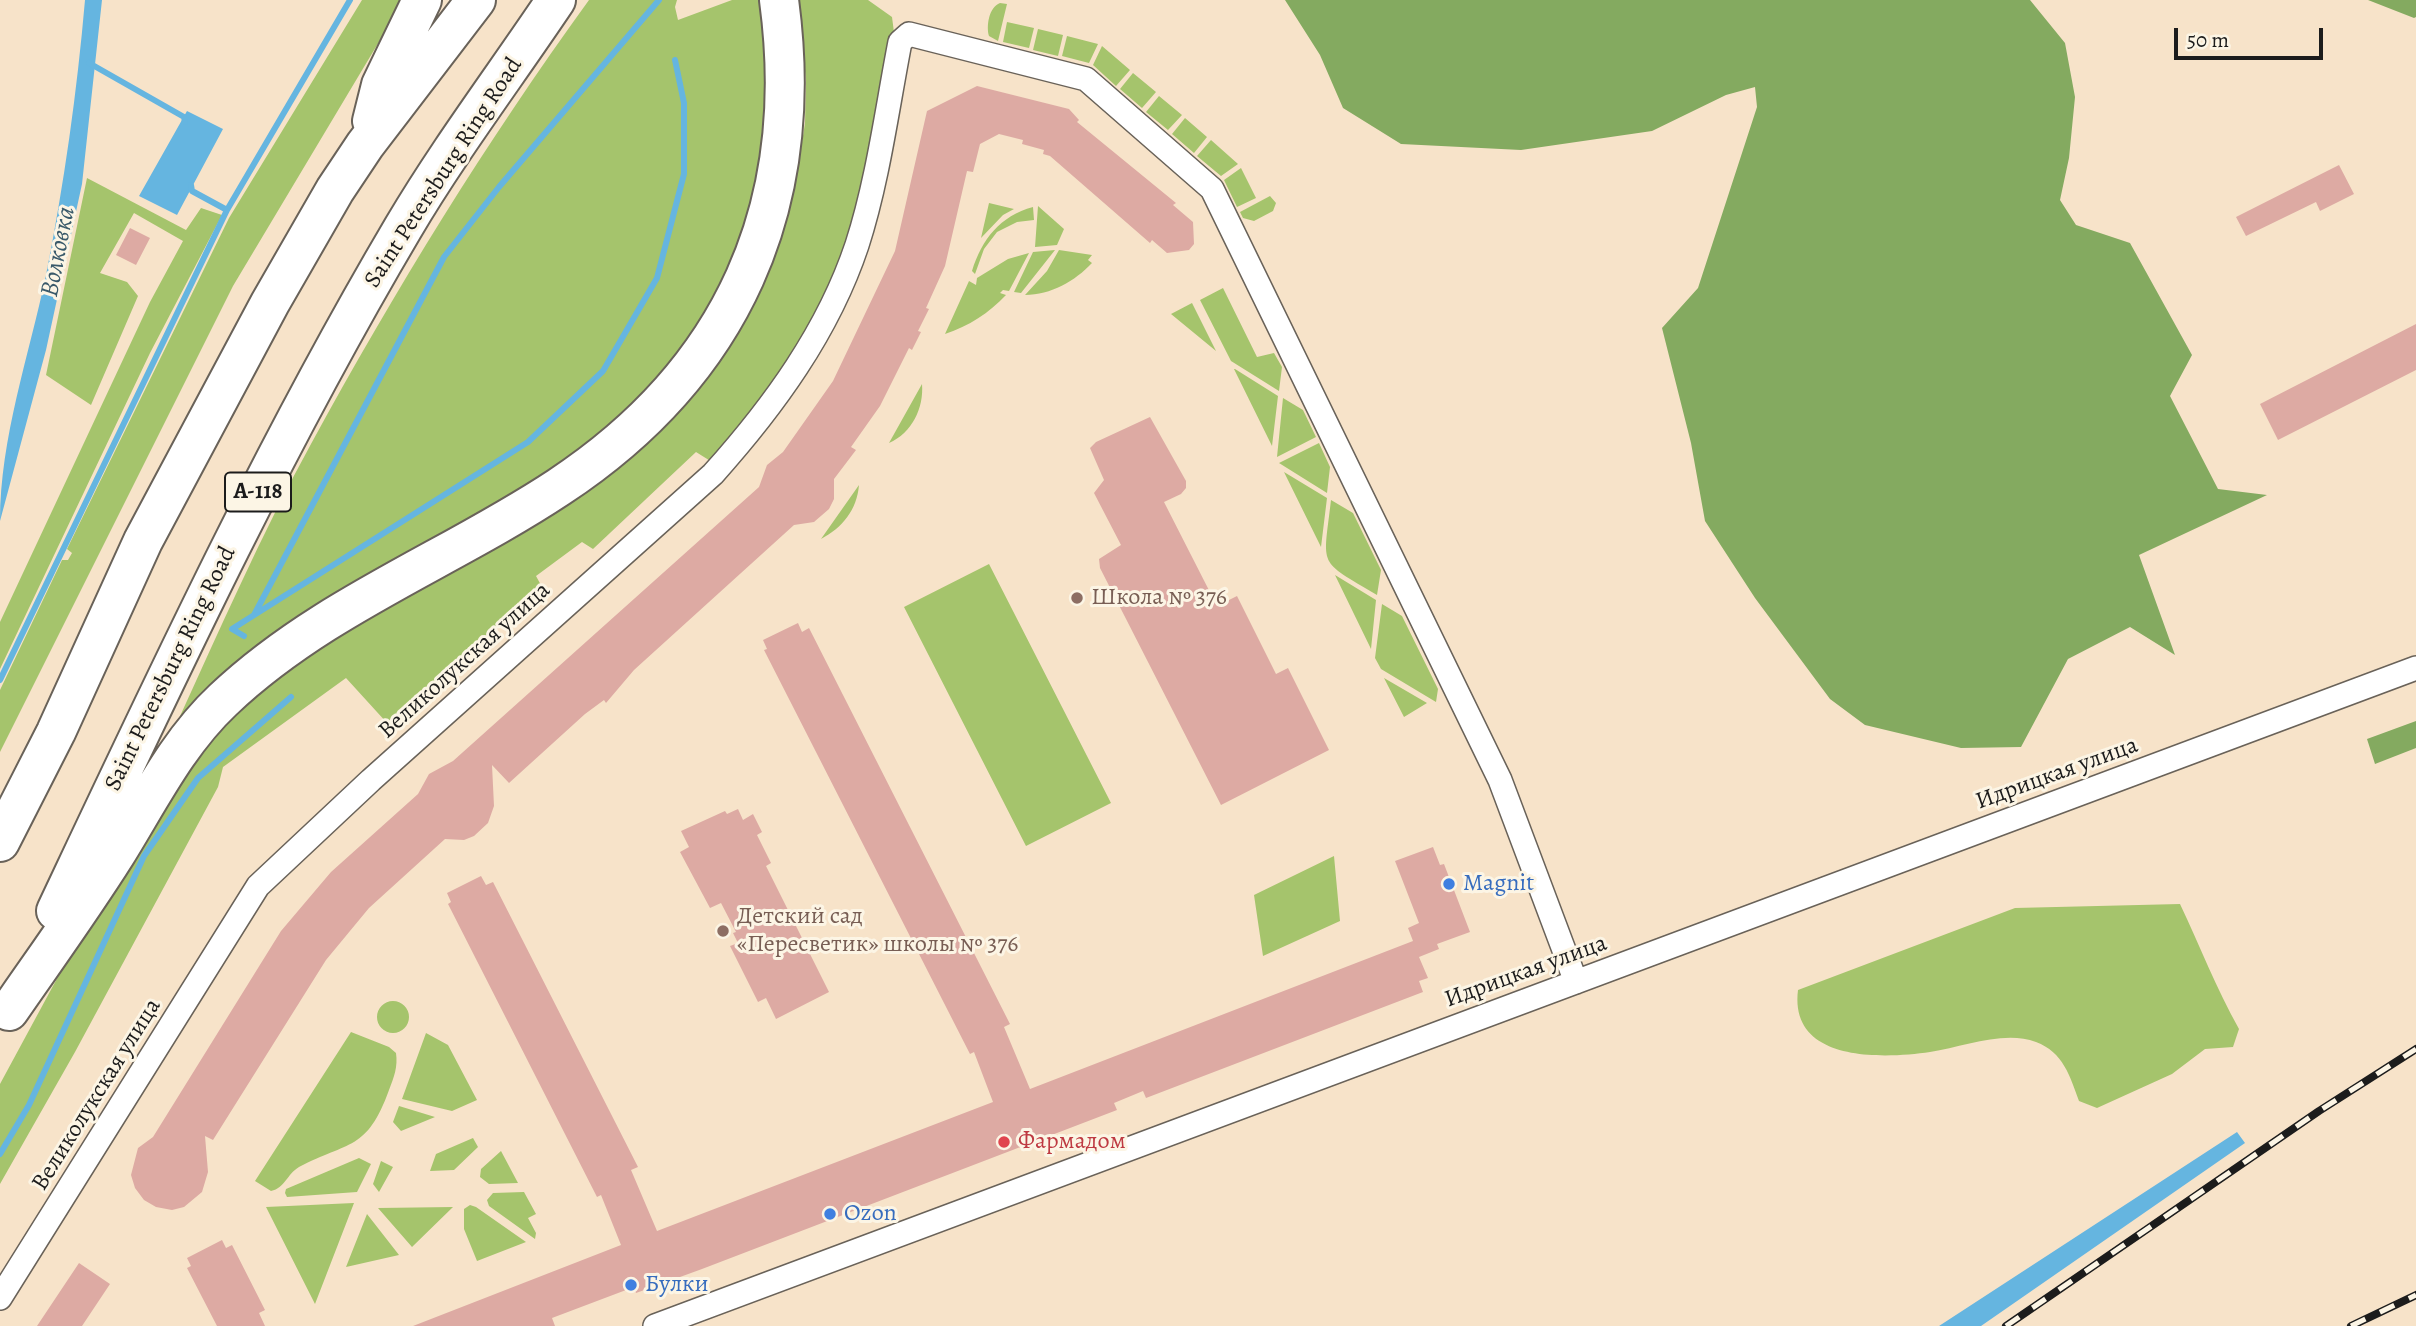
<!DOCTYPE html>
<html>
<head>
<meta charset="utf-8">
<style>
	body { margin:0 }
	#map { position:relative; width:2416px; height:1326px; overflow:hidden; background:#f7e3c9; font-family:Alegreya,serif }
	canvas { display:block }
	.scale { position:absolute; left:2174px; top:28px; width:149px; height:32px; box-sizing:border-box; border:4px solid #1c1c1c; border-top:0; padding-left:9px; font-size:21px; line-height:24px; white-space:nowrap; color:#1c1c1c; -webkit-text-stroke:5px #fcf5e5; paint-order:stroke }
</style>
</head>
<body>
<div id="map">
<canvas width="2416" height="1326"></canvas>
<div class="scale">50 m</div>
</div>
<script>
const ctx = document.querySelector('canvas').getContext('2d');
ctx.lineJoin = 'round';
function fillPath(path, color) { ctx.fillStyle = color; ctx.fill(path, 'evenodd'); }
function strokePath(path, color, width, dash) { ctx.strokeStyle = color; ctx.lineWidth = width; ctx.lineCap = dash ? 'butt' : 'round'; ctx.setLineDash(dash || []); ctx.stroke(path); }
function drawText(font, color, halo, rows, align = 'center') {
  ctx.font = font + ' Alegreya,serif'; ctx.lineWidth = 6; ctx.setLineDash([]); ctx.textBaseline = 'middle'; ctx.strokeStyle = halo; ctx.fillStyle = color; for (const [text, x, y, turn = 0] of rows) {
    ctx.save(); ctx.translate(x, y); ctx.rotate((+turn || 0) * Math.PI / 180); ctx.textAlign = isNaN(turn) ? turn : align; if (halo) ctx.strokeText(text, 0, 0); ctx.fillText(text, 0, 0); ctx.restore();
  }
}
const green = new Path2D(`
	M362,0h42l-171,286 -233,466v-62l62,-130h6l4,-7 -5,-4 162,-331z
	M589,0h88l-2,7 3,13 54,-20h35l9,63 -27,176 -98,163 -475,323c43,-94 85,-190 135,-281 84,-154 175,-302 278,-444z
	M797,0h71l24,17 3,23c-22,98 -38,199 -86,289 -25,48 -63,90 -97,133l-16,-10 -103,97 -11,-7 -46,34 6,11 -155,136 -41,-45 -123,89 -5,20 -143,265 -75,132v-100l100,-185 103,-160 107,-93 292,-167 65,-55 41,-48 36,-57 31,-68 21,-70 9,-58 1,-43z
	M1000,3l7,1 -9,37 -9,-5c-3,-10 0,-29 11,-33z
	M1007,22l27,6 -5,20 -26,-6z
	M1038,29l25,6 -5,21 -25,-6z
	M1067,36l31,8 -9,19 -27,-7z
	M1102,46l28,24 -14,16 -23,-21z
	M1133,73l23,19 -14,16 -22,-19z
	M1159,96l23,19 -14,15 -22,-18z
	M1185,118l22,19 -13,16 -22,-19z
	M1211,140l27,24 -17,12 -24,-20z
	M1241,168l15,30 -19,9 -13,-27z
	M87,178l99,52 15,-22 21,7 -72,138 -150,316v-47l150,-320 33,-61 -49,-28 -34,60 27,9 11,14 -47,109 -45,-30z
	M1270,196l6,7 -3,8 -19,10 -11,-3 -3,-6z
	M989,203l25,6 -11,6 -22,23z
	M1038,206l26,23 -7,16 -22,2z
	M1033,207l1,13 -17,2 -20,10 -13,17 -9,25 -3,-3c10,-32 28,-55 61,-64z
	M1055,250l-34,43 -7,-1 19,-40z
	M1059,250l33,5 -4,5 4,3c-17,18 -41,32 -67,32l22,-24z
	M1029,253l-20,38 -6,-1 -3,3 6,2c-17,18 -37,31 -61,39l24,-53 7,4 1,-7 31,-19z
	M1223,288l34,69 17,-4 8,14 -3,24 -48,-30 -31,-61z
	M1192,303l24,48 -45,-37z
	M1235,369l43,27 -6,50 -38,-77z
	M922,384c2,24 -10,49 -33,59z
	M1283,398l20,12 13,27 -39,20z
	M1319,443l11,24 -3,26 -48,-30z
	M1284,472l43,26 -6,49z
	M859,485c-2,25 -17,43 -38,54z
	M1331,500l22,13 28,57 -4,25c-60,-36 -54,-26 -46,-95z
	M989,564l122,239 -85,43 -122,-239z
	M1335,575l41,25 -5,49z
	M1382,604l20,12 36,73 -2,13 -55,-33 -6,-11z
	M1384,678l43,25 -23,14z
	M1334,856l6,65 -77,35 -9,-61z
	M2180,904c20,42 36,84 59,125l-6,18 -28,2 -33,25 -75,34 -18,-7c-9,-25 -16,-49 -43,-59 -32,-12 -73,5 -106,10 -49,7 -141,10 -132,-62l217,-82z
	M377 1017a16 16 0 1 1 32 0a16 16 0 1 1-32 0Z
	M351,1032l38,15 7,6c2,14 -2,24 -7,37 -22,61 -40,51 -90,77 -12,7 -14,21 -28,24l-16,-10z
	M426,1033l22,12 29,55 -25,11 -50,-12z
	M399,1106l36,11 -34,14 -8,-9z
	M473,1138l5,9 -24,23 -24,1 6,-17z
	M501,1151l17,32 -29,1 -9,-7 1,-8z
	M359,1158l12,6 -14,28 -70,5 -2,-4 1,-4z
	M381,1161l12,6 -14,25 -6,-8z
	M524,1192l12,22 -8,4 8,15 -1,6 -46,-33 -2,-6 6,-7z
	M354,1203l-39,101 -49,-97z
	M470,1205l6,2 50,35 -49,19 -13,-32v-20z
	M453,1207l-41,40 -34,-39z
	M367,1214l32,41 -53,12z`);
const forest = new Path2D(`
	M1285,0h745l35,43 10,54 -6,61 -9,42 16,25 54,18 62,112 -22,41 48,93 49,6 -128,60 36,100 -45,-28 -62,32 -47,88 -60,1 -96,-23 -35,-26 -75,-101 -50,-77 -14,-78 -29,-115 36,-40 59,-181 -2,-20 -29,8 -74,36 -131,19 -120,-6 -58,-36 -23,-53z
	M2368,0h48v17l-2,1z
	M2416,721v27l-41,16 -8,-25z`);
const water = new Path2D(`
	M85,0h17l-20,184 -36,166 -46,171c0,-83 29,-165 46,-246 18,-91 31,-183 39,-275z
	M187,111l36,18 -46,86 -38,-19z
	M2237,1132l8,11 -264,183h-42z`);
const stream = new Path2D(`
	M89,63l95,54 1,5
	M191,185l1,6 35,19
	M254,615l190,-358 55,-70 160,-187
	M244,636l-12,-7 296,-187 75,-71 54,-93 27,-104v-71l-9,-43
	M0,680l227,-470 123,-210
	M0,1154l29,-49 115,-249 54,-78 93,-81`);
const building = new Path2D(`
	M977,86l92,23 10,11 -2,2 99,81 -3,2 20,17 1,22 -5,6 -22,3 -15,-13 -2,3 -100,-87 -7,-2 1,-4 -22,-6 1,-4 -24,-6 -19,10 -7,28 -6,-1 -22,95 -19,42 3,1 -11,22 3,1 -9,18 -3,-2 -29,58 -29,41 5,3 -22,29v20l-5,10 -15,13 -20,3 -160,145 -28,33 -2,-3 -19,14 -76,69 -17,-18 2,41 -6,17 -14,13 -10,4 -19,-1 -76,69 -43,52 -113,180 -8,-4 3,36 -6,20 -18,15 -12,3 -16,-3 -12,-7 -9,-12 -4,-13 7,-27 15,-11 128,-206 50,-59 87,-78 11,-20 24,-13 306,-274 8,-22 16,-13 50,-71 62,-130 32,-140z
	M2339,165l15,29 -34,17 -4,-9 -70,34 -10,-19z
	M130,228l20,10 -14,27 -20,-10z
	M2416,324v46l-138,70 -18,-36z
	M1150,417l36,64v7l-5,6 -17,8 53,104 20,-10 39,78 12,-6 41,82 -108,55 -121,-237 -1,-9 22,-14 -27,-52 10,-13 -14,-32 6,-6z
	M798,623l4,9 7,-4 201,396 -6,3 26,62 383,-148 -5,-13 11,-5 -24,-62 38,-14 7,18 4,-1 26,68 -33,12 2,5 -20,8 9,21 -9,3 4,11 -277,106 -3,-7 -29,12 3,7 -415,159 -66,24 -2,-6 -82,31 3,8h-142l208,-81 -20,-50 -4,2 -149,-293 3,-2 -4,-9 34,-17 5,9 7,-3 145,285 -7,3 26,61 336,-129 -19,-50 -4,2 -206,-404 3,-1 -4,-9z
	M738,809l5,11 10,-6 9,18 -5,3 14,28 -5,3 63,126 -53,27 -10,-21 -8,4 -28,-56 8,-3 -5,-10 3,-1 -15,-29 -11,5 -30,-56 9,-5 -8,-16 44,-20 2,3z
	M222,1240l4,8 6,-3 33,65 -6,3 6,13h-48l-30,-58 4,-2 -4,-8z
	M79,1263l31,21 -28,42h-45z`);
const street = new Path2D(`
	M0,1298l258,-412 113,-106 342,-306c60,-67 115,-142 144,-229 21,-65 30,-136 43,-203l9,-8 177,45 126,110 288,591 76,202
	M655,1326l1761,-658`);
const highway = new Path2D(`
	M372,121l9,-36 41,-85
	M0,842l56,-110 87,-191 127,-238 65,-113 30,-45 111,-145
	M56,911c109,-231 217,-463 347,-683 46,-78 102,-152 153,-228
	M9,1011c36,-52 73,-103 107,-157 33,-53 61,-111 107,-154 98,-93 226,-140 336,-213 174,-115 248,-281 220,-487`);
const rail = new Path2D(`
	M2006,1326l313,-215 97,-62
	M2351,1326l65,-31`);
const markers = [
	[1077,598,7,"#8d6e63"],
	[1449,884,7,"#3f7fe0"],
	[723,931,7,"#8d6e63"],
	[1004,1142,7,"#e0444e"],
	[830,1214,7,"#3f7fe0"],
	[631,1285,7,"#3f7fe0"]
];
const shields = [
	[258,492,66]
];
const shieldNames = [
	["А-118",258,492]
];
const streetNames = [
	["Saint Petersburg Ring Road",444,173,-57],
	["Великолукская улица",465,661,-42],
	["Saint Petersburg Ring Road",171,669,-64],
	["Идрицкая улица",2057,774,-20],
	["Идрицкая улица",1526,972,-20],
	["Великолукская улица",97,1095,-58]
];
const educationNames = [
	["Школа № 376",1091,598],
	["Детский сад",737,917],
	["«Пересветик» школы № 376",737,945]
];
const shopNames = [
	["Magnit",1463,884],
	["Ozon",844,1214],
	["Булки",645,1285]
];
const healthNames = [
	["Фармадом",1018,1142]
];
const waterNames = [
	["Волковка",59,252,-79]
];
fillPath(green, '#a5c46c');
fillPath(forest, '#84aa60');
fillPath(water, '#65b5e0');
strokePath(stream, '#65b5e0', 6);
fillPath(building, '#ddaaa3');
strokePath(street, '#696259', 26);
strokePath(highway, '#696259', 42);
strokePath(street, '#fff', 23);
strokePath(highway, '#fff', 38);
strokePath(rail, '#1c1c1c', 8);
strokePath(rail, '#fcf5e5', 5, [16]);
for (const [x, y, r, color] of markers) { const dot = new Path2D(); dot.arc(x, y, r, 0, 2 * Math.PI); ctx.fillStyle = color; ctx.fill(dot); strokePath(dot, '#fcf5e5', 2.5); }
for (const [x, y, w] of shields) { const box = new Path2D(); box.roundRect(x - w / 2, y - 19.5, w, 39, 5); ctx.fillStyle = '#fcf5e5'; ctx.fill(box); strokePath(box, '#1c1c1c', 2); }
drawText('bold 23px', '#1c1c1c', null, shieldNames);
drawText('24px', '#1c1c1c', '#fcf5e5', streetNames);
drawText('24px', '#785e54', '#fcf5e5', educationNames, 'left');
drawText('24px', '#366cbe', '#fcf5e5', shopNames, 'left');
drawText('24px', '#be3a42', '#fcf5e5', healthNames, 'left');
drawText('italic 26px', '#39596a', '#fcf5e5', waterNames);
</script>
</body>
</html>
